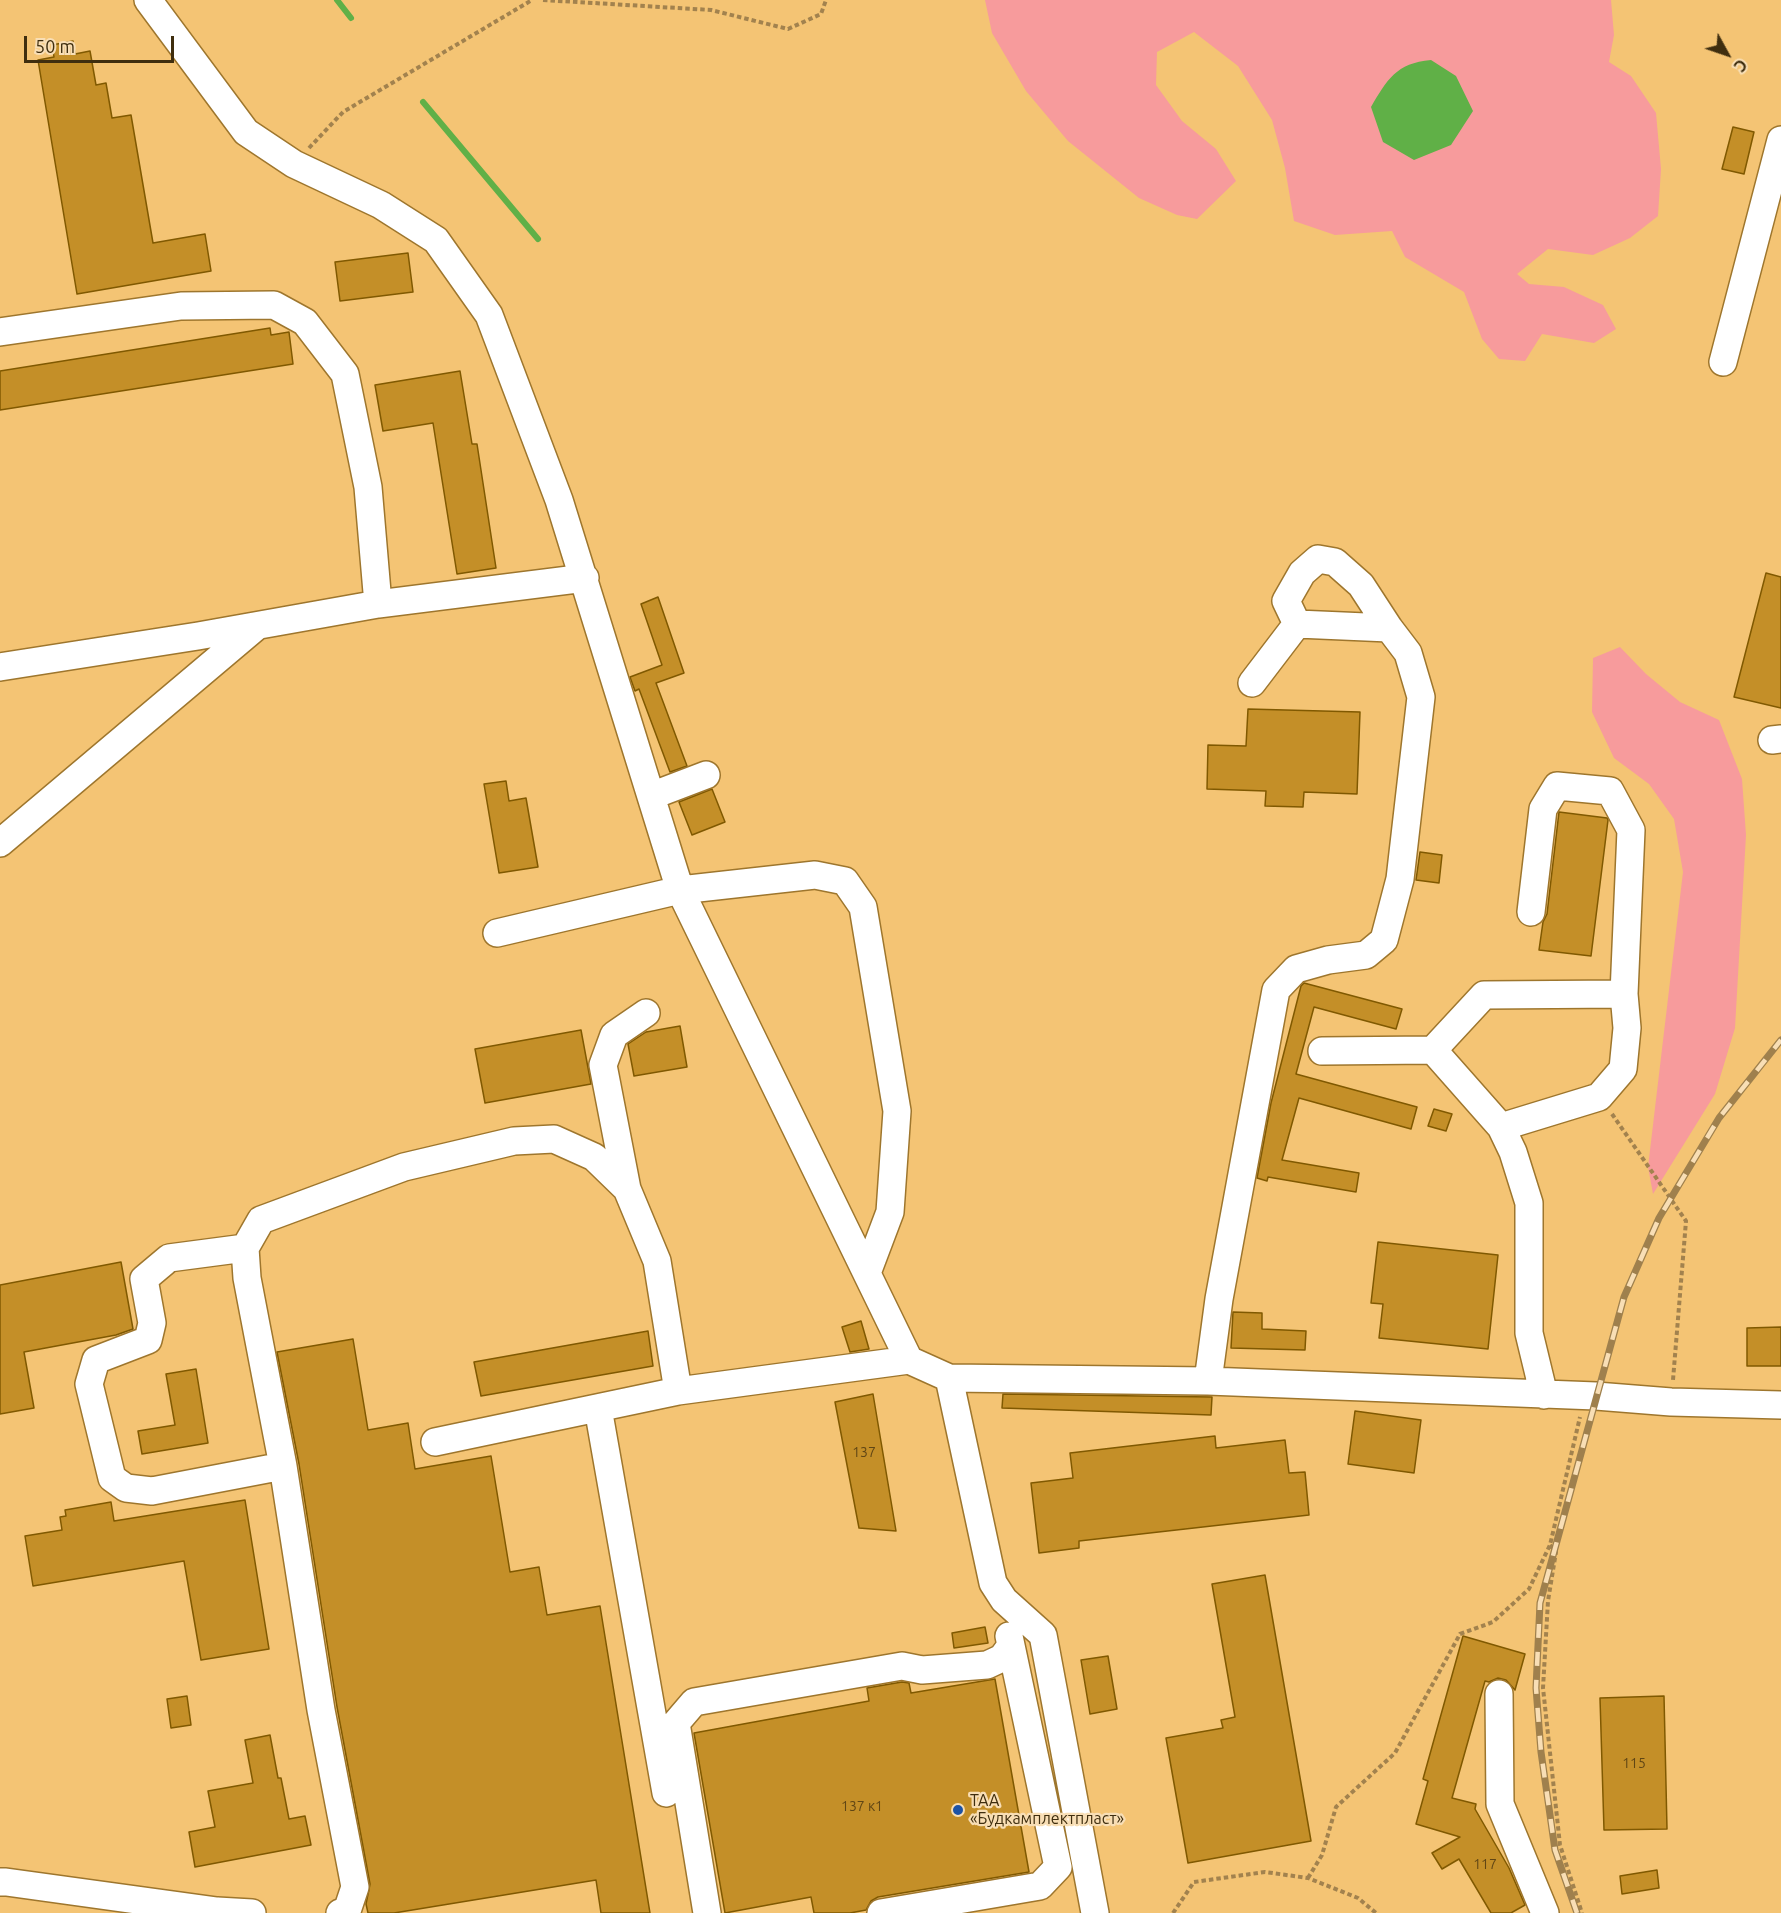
<!DOCTYPE html>
<html>
<head>
<meta charset="utf-8">
<style>
	body { margin:0 }
	#map { position:relative; width:1781px; height:1913px; overflow:hidden; background:#f9cd86; font-family:Ubuntu,sans-serif }
	canvas { display:block }
	.north { position:absolute; left:1697px; top:24px; width:60px; height:60px; -webkit-text-stroke:4px #f8deb5; paint-order:stroke; rotate:130deg; font-size:16px; font-weight:700; line-height:24px; text-align:center; color:#3f2e0f }
	.north::after { content:''; display:block; margin:auto; width:21px; height:27px; background:#3f2e0f; clip-path:polygon(50% 0,100% 100%,50% 72%,0 100%) }
	.scale { position:absolute; left:24px; top:36px; width:150px; height:27px; box-sizing:border-box; border:3px solid #3f2e0f; border-top:0; padding-left:8px; font-size:18px; line-height:21px; white-space:nowrap; color:#3f2e0f; -webkit-text-stroke:4px #f8deb5; paint-order:stroke }
</style>
</head>
<body>
<div id="map">
<canvas width="1781" height="1913"></canvas>
<div class="north">С</div>
<div class="scale">50 m</div>
</div>
<script>
const ctx = document.querySelector('canvas').getContext('2d');
ctx.lineJoin = 'round';
function fillPath(path, color) { ctx.fillStyle = color; ctx.fill(path, 'evenodd'); }
function strokePath(path, color, width, dash) { ctx.strokeStyle = color; ctx.lineWidth = width; ctx.lineCap = dash ? 'butt' : 'round'; ctx.setLineDash(dash || []); ctx.stroke(path); }
function drawText(font, color, halo, rows, align = 'center') {
  ctx.font = font + ' Ubuntu,sans-serif'; ctx.lineWidth = 4.5; ctx.setLineDash([]); ctx.textBaseline = 'middle'; ctx.strokeStyle = halo; ctx.fillStyle = color; for (const [text, x, y, turn = 0] of rows) {
    ctx.save(); ctx.translate(x, y); ctx.rotate((+turn || 0) * Math.PI / 180); ctx.textAlign = isNaN(turn) ? turn : align; if (halo) ctx.strokeText(text, 0, 0); ctx.fillText(text, 0, 0); ctx.restore();
  }
}
const built = new Path2D(`
	M0,0h1781v1913h-1781z`);
const green = new Path2D(`
	M985,0h626l3,35 -5,27 22,14 25,37 5,56 -3,47 -28,22 -37,17 -45,-6 -31,25 12,10 35,3 39,18 13,24 -22,14 -52,-9 -17,27 -26,-2 -17,-20 -18,-47 -59,-35 -13,-26 -57,4 -41,-14 -9,-53 -13,-48 -34,-54 -44,-34 -37,20 -1,33 26,36 34,28 20,32 -39,38 -20,-4 -38,-17 -71,-57 -42,-50 -34,-58z
	M1620,647l26,27 34,28 39,18 23,59 4,56 -11,193 -20,66 -62,100 -5,-27 35,-295 -9,-53 -25,-35 -35,-26 -22,-46 1,-54z`);
const water = new Path2D(`
	M1431,60l25,16 17,35 -22,34 -37,15 -31,-18 -12,-35c16,-27 25,-44 60,-47z`);
const stream = new Path2D(`
	M337,0l14,18
	M423,102l115,137`);
const building = new Path2D(`
	M73,41l2,13 15,-3 6,34 10,-2 6,35 19,-3 22,128 52,-9 6,37 -134,23 -39,-234 16,-3 -2,-12z
	M1733,127l21,5 -10,42 -22,-5z
	M408,253l5,39 -73,9 -5,-39z
	M270,328l1,7 18,-3 4,32 -293,46v-39z
	M460,371l12,73h5l19,124 -39,6 -24,-151 -50,8 -8,-46z
	M1766,573l15,4v131l-47,-11z
	M658,597l26,76 -28,10 31,83 -17,6 -31,-83 -4,2 -5,-14 32,-12 -21,-61z
	M1248,709l112,3 -3,82 -53,-2 -1,15 -38,-1 1,-15 -59,-2 1,-44 38,1z
	M506,781l3,20 17,-3 12,69 -39,6 -15,-89z
	M712,789l13,33 -33,13 -13,-33z
	M1559,812l48,6 1,2 -17,136 -52,-6 4,-28 4,-8z
	M1420,852l22,3 -3,28 -23,-3z
	M1304,983l98,26 -6,20 -82,-22 -18,67 121,33 -6,22 -112,-31 -17,62 77,13 -3,19 -88,-15 -1,4 -10,-3 14,-75 30,-117z
	M680,1026l7,41 -53,9 -6,-32 18,-12z
	M581,1030l10,54 -106,19 -10,-54z
	M1434,1109l18,5 -6,17 -18,-5z
	M1378,1242l120,13 -10,94 -109,-11 4,-34 -12,-1z
	M121,1262l12,67 -17,6 -92,17 10,56 -34,6v-129z
	M1233,1312l29,1v16l44,2 -1,19 -74,-2z
	M861,1321l8,28 -19,3 -8,-25z
	M1781,1327v39h-34v-38z
	M648,1331l5,35 -172,30 -7,-34z
	M353,1339l15,91 40,-7 7,46 76,-13 19,116 29,-5 8,48 53,-9 50,307h-49l-5,-33 -202,33h-26l-2,-9 4,-20 -33,-177 -38,-243 -22,-112z
	M196,1369l12,74 -66,11 -4,-23 37,-6 -9,-51z
	M873,1394l23,137 -37,-3 -24,-126z
	M1003,1394l209,3 -1,18 -209,-7z
	M1355,1411l66,9 -7,53 -66,-9z
	M1215,1436l1,12 69,-8 4,33 16,-1 4,43 -230,26v7l-40,5 -8,-70 42,-5 -3,-25z
	M245,1500l24,149 -68,11 -17,-99 -151,25 -8,-50 37,-6 -2,-13 6,-1 -1,-6 46,-8 3,19z
	M1265,1575l46,266 -123,22 -22,-125 57,-10 -2,-8 14,-3 -23,-133z
	M985,1627l3,16 -34,5 -2,-15z
	M1463,1636l62,18 -10,36 -9,-10 -8,-2 -9,4 -4,-1 -33,117 24,6 -1,5 34,59 16,37 -14,8h-20l-32,-54 -17,10 -10,-16 28,-16 -44,-13 12,-43 -5,-2z
	M1108,1656l9,53 -27,5 -9,-54z
	M995,1679l34,193 -151,25 -7,4 -5,9 -16,3h-36l-3,-16 -86,16 -31,-180 175,-32 -2,-13 35,-6 7,1 2,10z
	M187,1696l4,29 -20,3 -4,-29z
	M1664,1696l3,133 -63,1 -4,-132z
	M270,1735l8,43h3l8,41 16,-3 6,29 -116,22 -6,-35 26,-5 -7,-36 45,-8 -8,-43z
	M1657,1870l2,18 -37,6 -2,-18z`);
const path = new Path2D(`
	M543,0l168,10 77,19 33,-15 5,-14
	M309,148l34,-36 189,-112
	M1612,1114l74,107 -13,159
	M1550,1545l6,7 -8,49 -5,87 17,157 22,68
	M1308,1878l14,-23 14,-48 59,-54 65,-119 33,-12 36,-33 21,-44 30,-128
	M1173,1913l21,-31 71,-10 43,6 50,20 18,15`);
const minor = new Path2D(`
	M148,0l98,132 48,32 87,41 55,35 53,75 70,185 121,390 229,470 40,18 259,3 388,15 75,6 110,3
	M0,332l181,-26 93,-1 31,17 40,52 23,113 10,117
	M1723,362l58,-222
	M1297,624l-11,-23 16,-28 16,-14 17,3 26,23 28,43
	M0,667l198,-31 180,-32 207,-26
	M1772,740l9,-1
	M651,796l55,-21
	M0,843l257,-217
	M497,933l183,-43 135,-15 30,6 18,26 34,204 -7,101 -23,61
	M646,1013l-32,22 -11,30 24,124 30,72 21,130
	M1433,1050l51,-55 140,-1
	M1322,1051l111,-1 68,77 12,25 16,51v130l15,62
	M1501,1127l98,-30 24,-28 4,-41 -3,-34 7,-164 -21,-39 -53,-5 -14,23 -12,103
	M245,1248l-76,10 -25,21 8,44 -4,17 -52,20 -7,24 23,94 14,10 26,3 131,-25
	M949,1378l44,205 11,17 39,35 52,278
	M1208,1381l11,-82 57,-309 20,-21 32,-9 38,-5 18,-15 16,-61 21,-182 -13,-44 -19,-25 -92,-4 -45,59
	M598,1408l68,385
	M435,1442l243,-51 231,-31
	M1499,1694l1,110 45,109
	M0,1882h6l211,29 35,2
	M340,1913l7,-2 8,-24 -34,-177 -38,-244 -36,-188 -2,-30 16,-28 143,-53 110,-26 40,-2 40,18 33,32
	M707,1913l-31,-190 18,-21 208,-36 20,4 65,-5 15,-7 8,-11
	M881,1913l159,-27 18,-19 -49,-231`);
const rail = new Path2D(`
	M1577,1913l-22,-63 -14,-98 -5,-64 4,-85 84,-306 35,-79 60,-100 62,-78`);
const markers = [
	[958,1810,6,"#1d53a5"]
];
const numberNames = [
	["137",864,1452],
	["115",1634,1763],
	["137 к1",862,1806],
	["117",1485,1864]
];
const poiNames = [
	["ТАА",970,1801],
	["«Будкамплектпласт»",970,1819]
];
fillPath(built, '#f4c474');
fillPath(green, '#f79b9c');
fillPath(water, '#60b047');
strokePath(stream, '#60b047', 6);
fillPath(building, '#c48f28');
strokePath(building, '#805901', 1.5);
strokePath(minor, '#9e762d', 30);
strokePath(path, '#a2824e', 4, [4.5, 3]);
strokePath(minor, '#fff', 27);
strokePath(rail, '#9f804d', 7);
strokePath(rail, '#f8deb5', 4.5, [14]);
for (const [x, y, r, color] of markers) { const dot = new Path2D(); dot.arc(x, y, r, 0, 2 * Math.PI); ctx.fillStyle = color; ctx.fill(dot); strokePath(dot, '#f8deb5', 2); }
drawText('14px', '#604615', null, numberNames);
drawText('16px', '#3f2e0f', '#f8deb5', poiNames, 'left');
</script>
</body>
</html>
